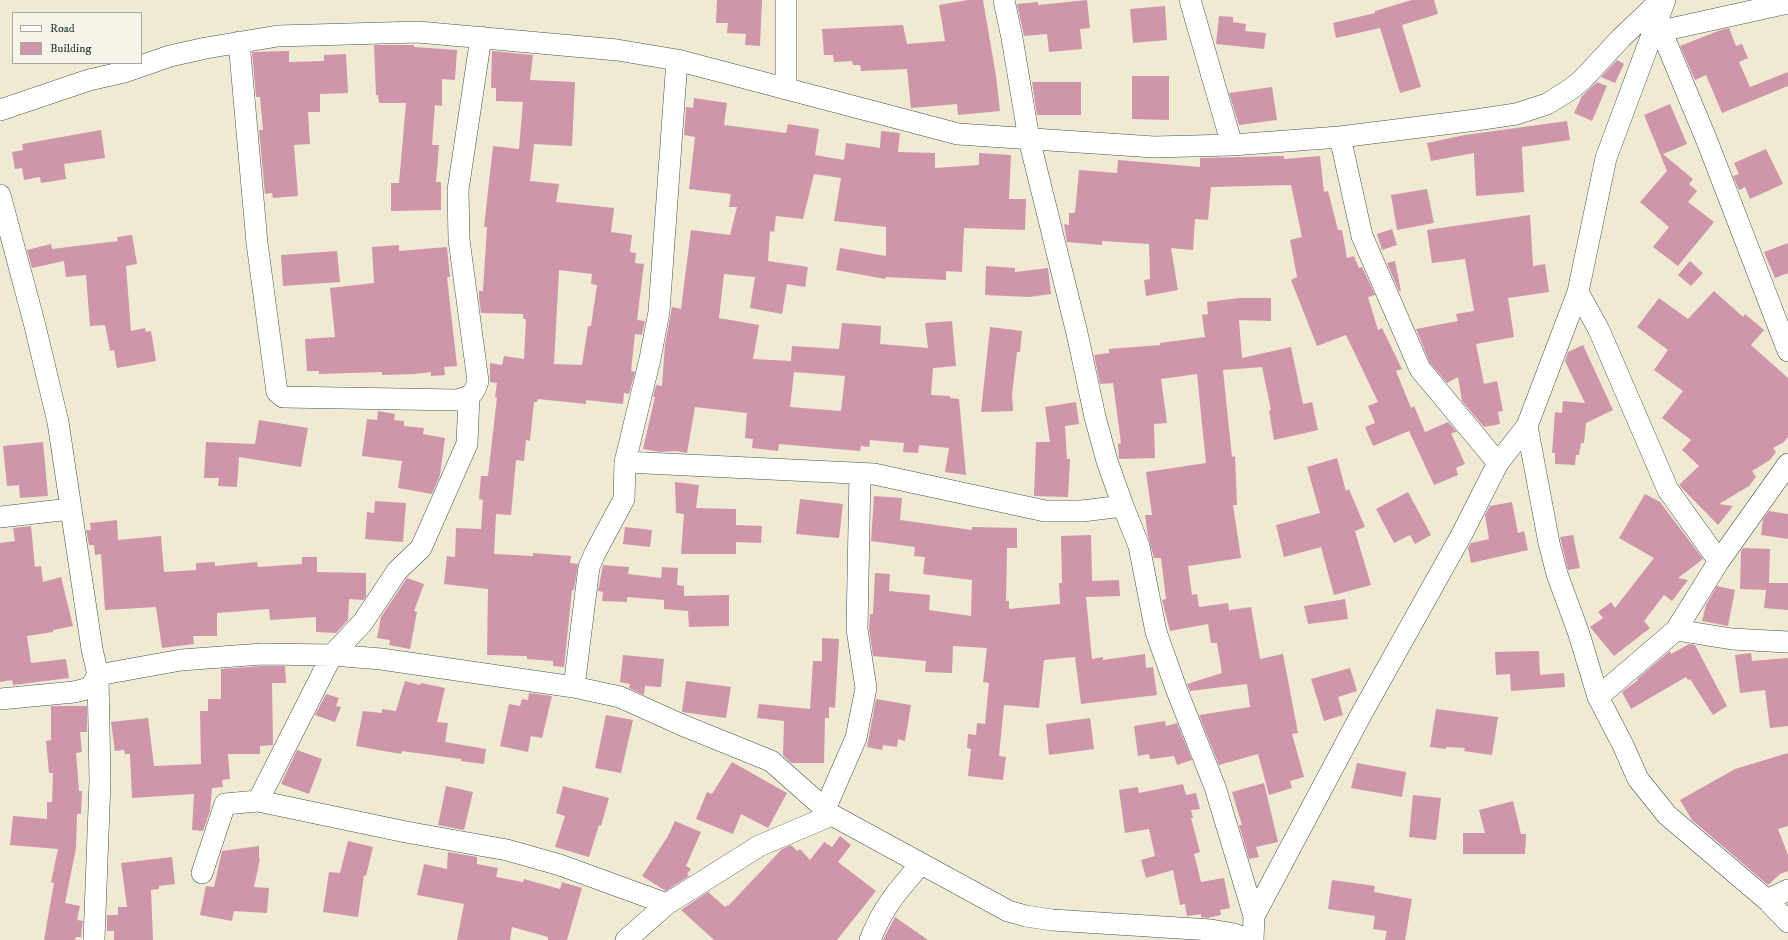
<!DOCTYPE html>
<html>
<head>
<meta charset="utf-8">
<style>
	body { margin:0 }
	#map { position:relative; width:1788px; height:940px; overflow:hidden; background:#f1ead3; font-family:"IM FELL DW Pica",serif }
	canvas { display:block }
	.legend { position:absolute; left:12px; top:12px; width:130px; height:52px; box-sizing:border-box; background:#f7f3e8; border:1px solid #a1aaa0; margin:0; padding:5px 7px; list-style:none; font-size:12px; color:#1f3d34 }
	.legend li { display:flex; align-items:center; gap:8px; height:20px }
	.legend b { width:20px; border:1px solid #a1aaa0 }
</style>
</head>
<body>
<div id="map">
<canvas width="1788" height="940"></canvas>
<ul class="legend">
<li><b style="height:5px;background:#fff"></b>Road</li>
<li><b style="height:11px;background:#ce95ab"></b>Building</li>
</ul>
</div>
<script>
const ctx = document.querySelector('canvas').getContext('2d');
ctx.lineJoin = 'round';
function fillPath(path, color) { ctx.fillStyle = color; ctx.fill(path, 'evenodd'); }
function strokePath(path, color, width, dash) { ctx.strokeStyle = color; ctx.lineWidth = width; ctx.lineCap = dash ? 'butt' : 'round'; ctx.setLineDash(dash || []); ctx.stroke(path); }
const building = new Path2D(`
	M717,0h45l-2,46 -15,-1 1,-11 -19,-1 1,-10h-12z
	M968,0h15l13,76 4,35 -42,4 -1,-11 -46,4 -4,-39 -46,2 -1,-6h-7l-1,-4 -18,1 -1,-7h-9l-2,-26 81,-4 4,19 38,-3 -6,-36z
	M1087,0l3,28 -10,1 2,20 -33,3 -2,-18 -23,2 -7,-32 21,-2v3z
	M1412,0h22l4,14 -36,11 19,62 -21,6 -20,-65 -44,10 -3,-15 42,-10v-2z
	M1165,6l2,34 -34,3 -3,-34z
	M1219,16l14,1v5l13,2 -1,7 21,2 -2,16 -48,-5z
	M1729,28l7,18 6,-2 6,14 -9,4 11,25 38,-15v14l-66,27 -16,-38 -11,5 -15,-34 38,-15z
	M374,45h40v2l43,3 -2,30 -13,-1v27l-7,-1 -3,40h7l-3,37h5v28l-50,1v-28h8l7,-80h-27l-1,-8h-2z
	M289,51v11l35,-1v-6l22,-1 2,39 -28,1v18h-12l2,32 -16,1 4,51 -25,2 -1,-5 -7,1 -6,-64h4l-3,-33h-4l-4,-45z
	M492,51l41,4 -3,25 45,2 -3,64 -38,-2 -4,37 29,3 -3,18 58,6 -3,24 21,3 -2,17 6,1 -1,10 9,1 -7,56 8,1 -3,14 -7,-1 -4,37 4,1 -6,22 -5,-1 -1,11 -37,-4v4l-48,-5 -1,3h-3l-4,39 -4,-1 -2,21 -8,-1 -5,55 -15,-1 -2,40 39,2v-3l38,3 -1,7 8,1 -4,26h-2l-8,77 -11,-1v-5l-26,-2v-3l-40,-1 1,-66 -44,-5 3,-28 8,1 1,-29 25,1 2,-29 -4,-1 2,-23h7l9,-79h-2l2,-14 -7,-1v-19l12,2 2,-9 20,3 2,-40h-3v-5l-42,-1 -2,-16v-6h4l4,-64h-3l9,-81 26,3 4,-47 -27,-1v-13h-5zM559,270l33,4 -1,10 6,1 -6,41h-3l-6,39 -28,-1z
	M1617,60l7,4 -9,19 -14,-6z
	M1132,76h37v44l-37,-1z
	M1032,82h49v33h-44z
	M1597,82l10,4 -15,35 -18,-8 8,-17z
	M1272,87l5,33 -38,5 -10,-32z
	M694,98l33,5 -3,22 62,8 2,-9 31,5 -4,26 29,5 2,-17 34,5 1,-17 19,2 -2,19 37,1v15l44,-3v-12l32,2 -2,44h17l-1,31 -61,-2 -2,44 -16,-1v9l-60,-3 -1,2 -49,-9 4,-22 46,8v-29l-52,-6 7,-43 -27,-4 -11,45 -27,-3 -2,16 -4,-1 -2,30 40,6 -3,20 -18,-3 -5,30 -32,-6 5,-31 -31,-3 -5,44 40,7 -6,34 38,2 1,-15 47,3 3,-26 39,3 -1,18 48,4 -3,-25 27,-2 4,45 -23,2 -2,27 19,1v2l9,1 7,76 -21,-3 4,-24 -30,-3 -1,8 -15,-1 1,-9 -34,-3 -1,7 -8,-1 -1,5 -81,-7 -1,7 -26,-3 1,-9 -8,-1 2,-25 -52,-6 -8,46 -11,-2 -15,1 -18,-3 12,-52h-2l3,-12 6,1 3,-41 7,-38 9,2 10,-79 39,5 7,-28h-8l2,-13 -42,-5 6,-52 -11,-2 2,-28 7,1zM794,372l51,4 -4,35 -51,-4z
	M1670,104l17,40 -24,10 30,25 -4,5 8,7 -9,11 26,20 -36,44 -25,-19 16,-20 -29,-25 27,-31 -23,-56z
	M1567,121l3,19 -48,7 2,45 -48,4 -2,-43 -43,8 -4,-18 38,-8z
	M101,130l4,28 -41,6 2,15 -25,4 -1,-6 -16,3 -2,-12 -7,1 -3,-17 11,-2 -1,-6z
	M1766,149l17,35 -33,15 -5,-12 -6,3 -6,-14 6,-2 -5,-11z
	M1284,156v3l36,-3 4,36 4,-1 10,39h4l5,28 7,-2 5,12 3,-1 13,28 -7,2 10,33 4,-2 20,41 -6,2 15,37 3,-2 11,26 23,-10 9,10 -6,1 14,31 -9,4 2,7 -24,10 -25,-54 -36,15 -8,-19 10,-4 -7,-17 10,-4 -32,-67 -29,11 -26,-66 6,-3 -7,-37 12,-3 -11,-52 -80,2 -3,33 -13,-1 -2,31 -22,-2 7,42 -32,6 -2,-16 6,-1 -1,-35 -47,-3v4l-35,-3 -3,-18 5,1v-12h6l4,-43 38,3 1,-13 82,7v-9z
	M1427,189l7,34 -37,7 -6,-35z
	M1530,215l3,51 12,-2 4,28 -41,6 6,39 -38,7 8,40 13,-3 6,30 -5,1 2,12 -16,3 -22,-26 -4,-24 -11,6 -17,-20 -14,-34 42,-8 -2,-7 18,-3 -9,-52 -33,4 -5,-33z
	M1392,229l5,16 -15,5 -5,-16z
	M132,235l5,29 -11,2 5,65 14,-3 1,4 5,-1 5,30 -39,7 -3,-18 -4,1 -5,-26 -15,1 -4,-51 -20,2 -2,-16 -32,7 -5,-18 24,-6 1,5 66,-8 -1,-4z
	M1788,243v30l-13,5 -11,-26z
	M399,245v6l48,-4 3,30h-3l10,89 -13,1 1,8 -14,1v-4l-17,2 -32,1v-3l-63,2v-3h-12l-2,-32 30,-2 -5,-49 44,-5 -2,-36z
	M337,251l3,31 -57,4 -2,-31z
	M1395,261l6,30h-2l-12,-28z
	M1690,261l13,12 -12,13 -13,-11z
	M986,266l29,2v4l33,-4 3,26 -22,3 -44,-2z
	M1714,291l29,26 2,-3 19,16 -13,15 37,33v59l-4,5 -11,6 3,4 -6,8 -18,11 4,6 -7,9 -30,18 14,2 -15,19 -39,-40 20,-19 -17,-16 9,-10 -29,-22 21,-27 -29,-21 14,-20 -31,-23 22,-29 29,21z
	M1240,298h31v23l-32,-1 3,38 49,-11 12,57 9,-2 6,28 -44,10 -5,-29 2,-1 -9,-43 -39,3 9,87 3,-1 2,49h-4l8,53 -53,8 4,29 5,-1 2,13 29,-4 1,7 22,-3 9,52 23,-5 15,79 -6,1 12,43 -14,4 2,7 -23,7 -11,-41 -39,11 -20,-50 51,-8 -3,-23 -57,7 -3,-7 35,-11 -5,-30h-6l-3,-19 -38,7 -8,-31 4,-1 -5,-41h-7l-6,-22 -3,-21h7l-6,-43 60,-9 -9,-89 -36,5 6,44 -13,1 1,34 -36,1 -1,-15 3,-1 -8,-60 -13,1 -6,-29 15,-2v-4l51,-4v-2l45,-6 -3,-22 6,-1 -1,-12z
	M990,327l32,4 -2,21h-3l-5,42 1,17 -32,1z
	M1583,345l30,65 -27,13 -2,20h-3l-2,12h-3l-1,10 -20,-1v-11h-3l3,-41 7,1 1,-12 22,2 -20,-42 3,-9z
	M1076,402l3,22 -14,2 2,33h3l-2,38 -34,-1 2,-54h14l-5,-35z
	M378,411l17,3 -1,6 10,1v5l20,2 -1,6 22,4 -5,37 -8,19 -34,-6 4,-27 -40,-5 5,-37 10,1z
	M259,420l49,8 -7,39 -62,-10 -2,30 -19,-1 1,-8h-15l2,-36 49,2z
	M43,442l5,54 -28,2 -1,-13 -12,1 -4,-40z
	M1337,458l9,33 3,-2 16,38 -10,4 16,54 -37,10 -13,-48 -37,10 -8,-32 44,-12 -13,-46z
	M675,482l24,3 -3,23 40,1v16l26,1 -1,17 -25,-1v12h-55l3,-40 -8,-1z
	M1408,492l23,43 -16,9 -5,-9 -16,8 -18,-34z
	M1645,494l15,8 43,57 -25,19 10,2 -16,21 -8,-6 -20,26 6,7 -36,28 -24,-29 13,-9 -5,-6 13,-10 4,6 39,-50 -35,-20z
	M874,496l28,2 -2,22 72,10v-3l45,1v20h-10l-1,53h3v8l51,-5 -1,-21h3l-1,-47 30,-1 1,46 27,-1 1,16 -34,1 6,62 11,-2v3l42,-6 1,14 7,-1 4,28 -76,9 -6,-47 -31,3 -5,48 -35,-3 -5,51 7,1 -3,23 -35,-4 3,-27 -4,-1 1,-14 8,1 1,-12 8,1 4,-41 -6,-1 4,-34 -34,-2 -1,27 -27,-1 1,-11 -53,-5 -4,-28 1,-14h3l2,-41 15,1 -1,17 41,4 -1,15 42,6 1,-36 -49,-6 2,-17 -11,-1 1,-9 -44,-6z
	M800,499l43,5 -4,34 -43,-4z
	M375,501l31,2 -3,39 -38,-3 2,-27 7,1z
	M1512,502l6,31 6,-2 4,19 -57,13 -3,-15 3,-5 18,-4 -4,-24 5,-9z
	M1769,511l19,3v25l-27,-4 2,-16z
	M117,520l1,20 43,-4 3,36 32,-2v-7l19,-1v4l42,-4 1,5 44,-3v-7h15v15l49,1v23l-2,4 -15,-1 -1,21 -12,13 -20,-1v-15l-46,3 -1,-11 -52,4v23h-24l1,8 -32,4 -6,-41 -51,3 -4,-56 -6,1 -1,-10h-5l-3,-15h5l-1,-7z
	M31,526l4,41 6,-1 2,16 18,-5 12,49 -20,4v2l-26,4 4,27 35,-4 3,19 -56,7 -1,-5 -12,2v-139l15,-2 -2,-13z
	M625,527l27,3 -2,17 -27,-3z
	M1573,535l7,33 -12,2 -8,-33z
	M1743,548l27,1 -1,34h19v27l-24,-2 2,-18 -26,-1 1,-38z
	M603,565l26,2 -1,7 33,4 1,-11 16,1 -1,17 7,1v10l45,-1v31l-40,1 -1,-16 -24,-2v-9l-37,-3v5l-25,-1 1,-9 -5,-1z
	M407,578l17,6 -10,27 3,1 -7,37 -21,-4 1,-5 -13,-2 4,-21z
	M1717,586l18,4 -7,36 -26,-5 4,-16z
	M1345,599l3,20 -40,5 -4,-18z
	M822,638l17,1 -4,69 -6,-1v11h-4l-1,45h-33l-8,-8 1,-34 -27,-3 2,-14 51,5 3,-48h9z
	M1689,644l6,1 32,61 -14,9 -23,-36 -2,1 -2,-3 -55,32 -9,-17 16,-12 -1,-1 33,-28 1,3z
	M1539,651l1,24 24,-2 1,14 -54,4 -1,-17 -14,1 -1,-23z
	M1751,653l1,8 36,-3v68l-18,2 -5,-38 -25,3 -5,-38z
	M623,655l41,4 -3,28 -16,-1 -1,9 -15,-7 1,-4 -10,-2z
	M262,666h23l1,17h-14l1,62 -13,1v8h-32l2,25 -8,1 1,7 -11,1 -2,23 -7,20 -11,-1 2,-36 -62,4 -2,-44h-5l-1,-4 -9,1 -4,-29 37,-4 6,48 47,-2 -1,-53h8v-12h13v-30z
	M1350,668l7,23 -19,6 5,18 -19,6 -13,-42z
	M405,681l15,4 1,-2 24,5 -8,34 11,1 -3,19 41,7 -2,15 -23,-3v-2l-59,-8 -1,3 -45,-8 7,-35 19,2v-4l14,2z
	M686,681l45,6 -5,31 -44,-6z
	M529,693l23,3 -10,42 -11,-2 -3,16 -28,-6 9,-42 11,2 2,-7 6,1z
	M326,694l13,4 -3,8 5,1 -6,15 -20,-7z
	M876,699l35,6 -6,36 -7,-2 -1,8 -14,-2 -1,5 -15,-3z
	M51,706h36v26h-7l2,20 -6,1 3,38h3l-1,23h-4l-1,34 -11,55 15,3 -3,14 6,1 -1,6 -1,10h-5l-1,3h-31l10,-57 -3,-1 7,-33 -48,-4 3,-29 34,3v-17h5l1,-29h-4l-3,-32 5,-1z
	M1436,709l62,8 -6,38 -28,-4 1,-3 -19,-1v2l-16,-2z
	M606,715l27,5 -12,53 -26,-5z
	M1090,718l4,31 -45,6 -3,-31z
	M1165,721l1,5 11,-3 15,37 -15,5 -3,-9 -24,3 -1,-5 -11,2 -4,-30z
	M297,750l25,9 -13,35 -28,-10z
	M1788,753v73l-10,3 10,26v16l-8,3 -12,11 -76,-65 -12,-20 55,-31z
	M732,762l55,31 -19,35 -27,-14 -8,20 -37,-15 11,-27 5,2z
	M1357,763l49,9 -4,25 -51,-9z
	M1264,783l14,59 -22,5 3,10 -10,2 -10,-34h3l-10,-33z
	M1183,784l3,11 10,-2 4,16 -9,1 2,8h-2l9,34 -6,2 7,28 23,-4 6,30 -10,2 1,5 -14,3 -6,-1v-3l-14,2 -2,-12 -5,1 -7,-35 -27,8 -5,-18 14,-4 -6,-27 -24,4 -6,-43 19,-3 1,6z
	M446,786l27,6 -9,38 -26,-5z
	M563,786l46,12 -8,28 -2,-1 -10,32 -34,-10 10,-31 -9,-3z
	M1413,795l28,3 -5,42 -27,-3z
	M1513,801l8,33h5l-1,20h-62v-21h22l-6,-23z
	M675,821l26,11 -15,34 5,3 -4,5 2,2 -23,15 -24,-15 26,-40z
	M840,836l11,9 -13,17 38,29 -39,49h-123l-33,-30 27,-18 17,15 2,-2 1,1 54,-57 9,-4 6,6 3,-2 10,11 14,-18 8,5z
	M348,841l25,6 -7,29 -2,-1 -6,42 -35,-5 6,-40 11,1z
	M259,846v12l1,1 -6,28 15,1 -2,25 -33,-2 -2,10 -32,-6 6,-29 8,1 8,-36z
	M448,852l29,5v7l21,4 -2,9 27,5 1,-3 36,10 2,-7 20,6 -15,52h-19v-3l-36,-10 -2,13h-53l7,-36 -47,-9 7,-31 23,5z
	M172,857l3,27 -16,2v3l-8,1 2,50h-39v-9h-7v-16h11v-8h9l-6,-44z
	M1332,880l43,6 -1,6 38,7 -7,41h-20l2,-9 -14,-2 2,-13 -47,-7z
	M895,917l33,23h-45z`);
const minor = new Path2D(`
	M1004,0l8,38 17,101 48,194 18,84 12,44 16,45 16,40 17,86 21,59 38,96 39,129
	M1190,0l42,145
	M1658,23l49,118 81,210
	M1661,31l127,-28
	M239,42l18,201 20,149 6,5 174,3c14,-4 17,-5 21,-19l-19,-141 -1,-50 23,-153
	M786,89v-89
	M0,110l89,-30 35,-8 46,-16 36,-8 72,-12 140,-4 199,18 60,10 281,74 196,13 78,-2 108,-8 136,-17 40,-6 31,-10 24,-15 11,-9 39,-42 40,-38
	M1340,137l22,99 58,133 78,94
	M0,195l34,127 24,100 34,227 6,26 2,106 -6,159
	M1578,292l21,38 69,160 51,71
	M1527,426l22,117 8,31 22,60 19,63 25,48 15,34 29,36 100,85 21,22
	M625,462l249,12 171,37h37l41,-5
	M0,517l70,-8
	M1676,630l56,9 56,3
	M574,687l15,-120 6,-14 29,-54 1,-37 25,-103 9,-47 18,-252
	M1598,697l78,-67 43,-69 69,-97
	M0,699l74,-7 16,-4 8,-13 83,-15 81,-6 70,1 49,4 193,28 46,10 62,28 89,36 61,54 176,96 18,5 26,4 159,10 23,4 16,6
	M258,801l74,-146 31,-33 34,-51 24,-23 46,-104 2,-48
	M825,809l31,-71 10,-50 -9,-59 3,-156
	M202,873l23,-69 33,-3 148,31 101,18 53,15 107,39
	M1767,900l21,-10
	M626,940l41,-36 92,-58 73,-31
	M870,940c13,-33 28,-50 51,-76
	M1253,940l1,-24 108,-203 100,-179 36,-71 29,-37 51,-134 28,-134 59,-158`);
fillPath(building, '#ce95ab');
strokePath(minor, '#3e574c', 22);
strokePath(minor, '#fff', 21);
</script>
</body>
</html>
